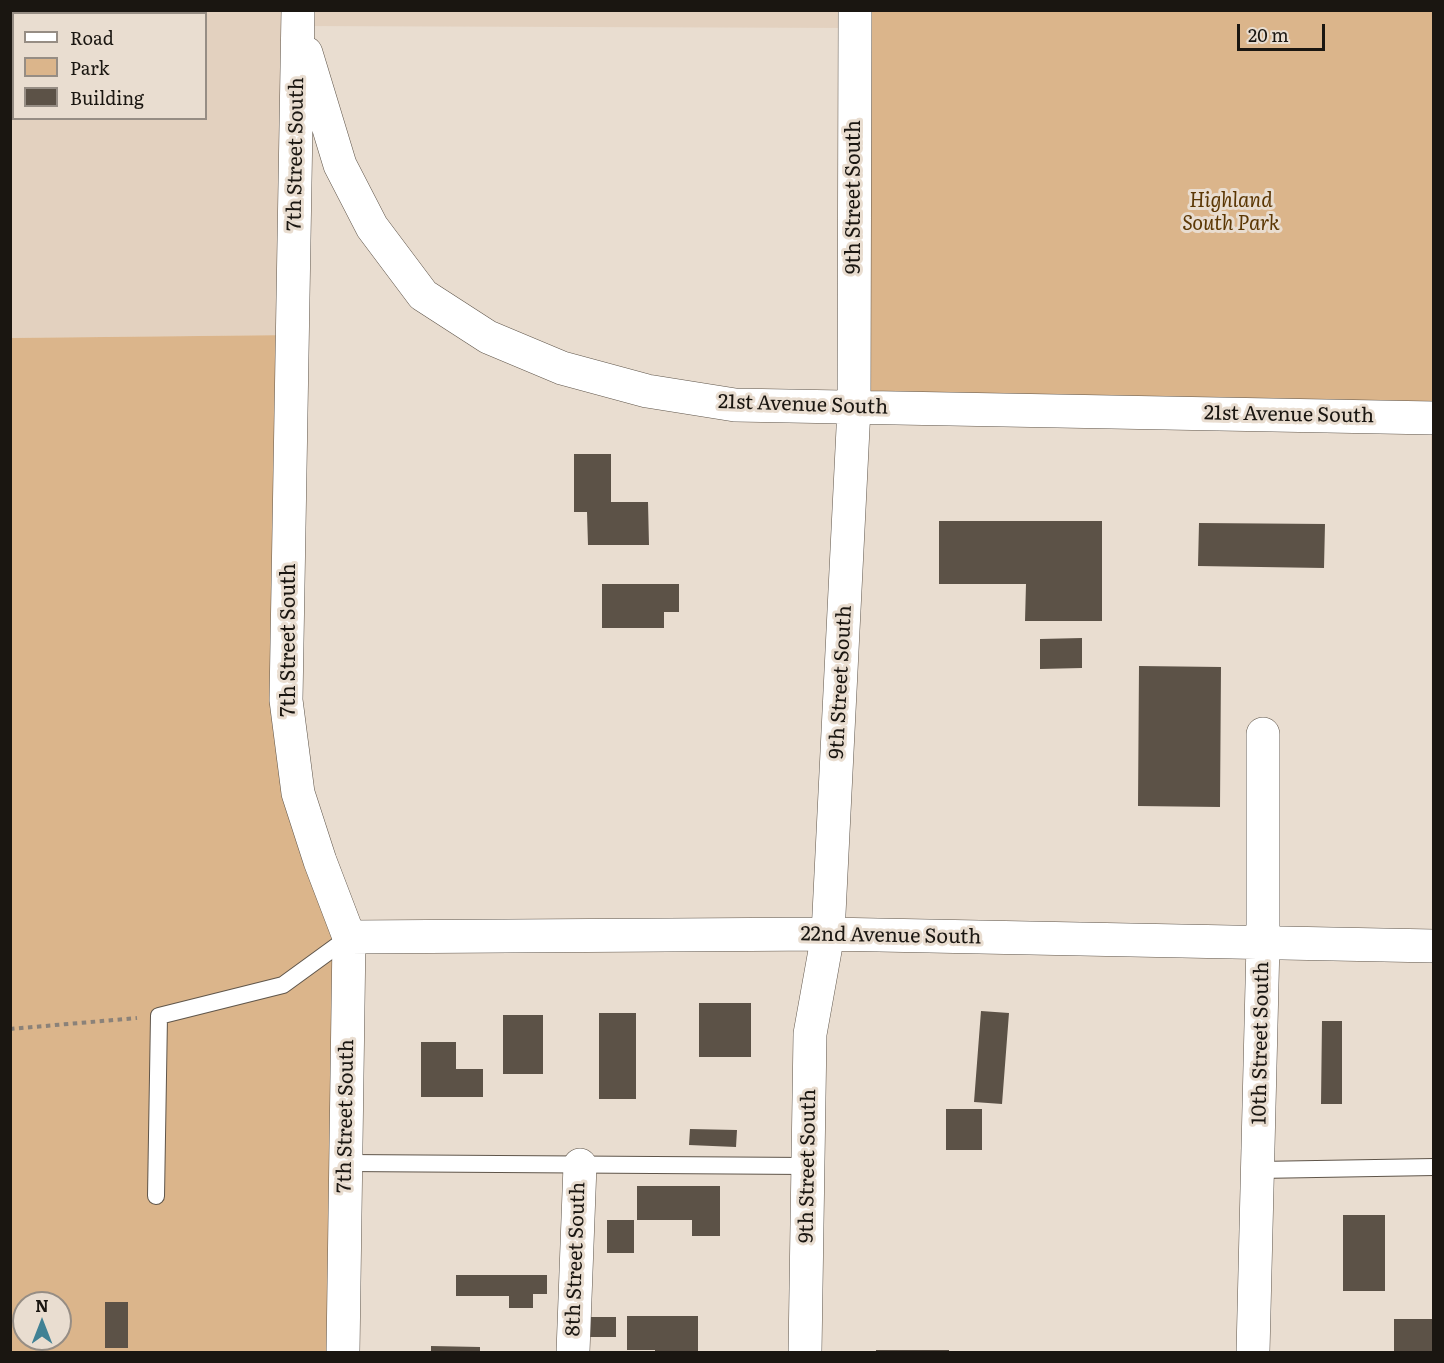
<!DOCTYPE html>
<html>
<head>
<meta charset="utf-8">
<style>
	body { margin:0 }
	#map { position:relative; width:1444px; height:1363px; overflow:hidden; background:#e9ddd0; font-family:Literata,serif }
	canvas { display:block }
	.frame { position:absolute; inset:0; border:12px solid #1a1611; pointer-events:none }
	.legend { position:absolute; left:12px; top:12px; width:195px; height:108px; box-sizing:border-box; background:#e9ddd0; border:2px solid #968d84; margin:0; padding:8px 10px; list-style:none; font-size:18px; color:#1a1611 }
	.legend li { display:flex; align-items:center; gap:12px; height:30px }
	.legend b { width:30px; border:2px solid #968d84 }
	.north { position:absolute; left:12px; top:1291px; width:60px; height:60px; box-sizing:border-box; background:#e9ddd0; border:2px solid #968d84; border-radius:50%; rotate:0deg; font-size:16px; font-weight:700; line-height:24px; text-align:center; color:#1a1611 }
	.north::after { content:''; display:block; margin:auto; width:21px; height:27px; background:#408194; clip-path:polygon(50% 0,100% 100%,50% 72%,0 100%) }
	.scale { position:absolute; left:1237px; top:24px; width:88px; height:27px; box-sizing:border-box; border:3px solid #1a1611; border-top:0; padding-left:8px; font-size:18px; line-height:21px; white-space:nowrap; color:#1a1611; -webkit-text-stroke:4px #e9ddd0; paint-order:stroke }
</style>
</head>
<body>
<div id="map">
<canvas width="1444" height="1363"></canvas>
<div class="frame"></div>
<ul class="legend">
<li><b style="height:8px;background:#fff"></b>Road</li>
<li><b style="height:16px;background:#dbb58b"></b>Park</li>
<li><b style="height:16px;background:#5c5247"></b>Building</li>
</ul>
<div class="north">N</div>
<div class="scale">20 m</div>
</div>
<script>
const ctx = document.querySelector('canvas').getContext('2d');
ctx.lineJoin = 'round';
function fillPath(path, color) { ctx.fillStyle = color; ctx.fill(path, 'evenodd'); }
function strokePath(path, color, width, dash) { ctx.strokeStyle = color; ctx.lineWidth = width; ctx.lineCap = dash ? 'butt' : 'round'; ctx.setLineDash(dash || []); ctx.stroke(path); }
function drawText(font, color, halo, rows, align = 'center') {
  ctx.font = font + ' Literata,serif'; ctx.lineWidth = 6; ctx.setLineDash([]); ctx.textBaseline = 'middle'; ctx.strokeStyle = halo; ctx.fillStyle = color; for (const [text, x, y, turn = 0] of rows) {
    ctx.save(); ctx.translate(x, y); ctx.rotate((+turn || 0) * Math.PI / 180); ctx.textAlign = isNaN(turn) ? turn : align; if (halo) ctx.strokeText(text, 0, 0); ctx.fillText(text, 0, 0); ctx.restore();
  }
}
const built = new Path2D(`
	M855,10v18l-557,-2 -5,309 -282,3 -1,-327zM14,14h192v104h-192z
	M1431,418h3l-1,528h-1z`);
const green = new Path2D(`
	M855,11h578v405l-579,-8z
	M293,335l-6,365 62,237 -6,415h-332l-1,-1014zM24,1303h36v36h-36z`);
const building = new Path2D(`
	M574,454h37v48h37l1,43h-61l-1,-33h-13z
	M939,521h163v100h-77l1,-37h-87z
	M1199,523l126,1 -1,44 -126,-2z
	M602,584h77v28h-15v16h-62z
	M1082,638v30l-42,1v-30z
	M1139,666l82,1 -1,140 -82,-1z
	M699,1003h52v54h-52z
	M981,1011l28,2 -7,91 -28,-2z
	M599,1013h37v86h-37z
	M503,1015h40v59h-40z
	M1322,1021h20v83h-21z
	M421,1042h35v27h27v28h-62z
	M946,1109h36v41h-36z
	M690,1129l47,1 -1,17 -47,-2z
	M637,1186h83v50h-28v-16h-55z
	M1343,1215h42v76h-42z
	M607,1220h27v33h-27z
	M456,1275h91v19h-14v14h-24v-12h-53z
	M105,1302h23v46h-23z
	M627,1316h71v36h-43v-2h-28z
	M590,1317h26v20h-26z
	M1394,1319h40v33h-40z
	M431,1346l49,1v5h-49z
	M876,1350h73v2h-73z`);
const path = new Path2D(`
	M10,1029l127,-11`);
const lane = new Path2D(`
	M345,1163l463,3
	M1258,1170l176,-3
	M156,1196l3,-180 124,-31 66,-48`);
const street = new Path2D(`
	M298,10l-12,690 12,93 22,68 29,76 -6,415
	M306,53l34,112 32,62 51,68 65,42 74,31 85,23 88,14 699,13
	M349,937l479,-3 606,12
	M573,1352l7,-187
	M805,1352l5,-318 18,-100 26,-526 1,-398
	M1253,1352l10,-409v-209`);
const streetNames = [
	["7th Street South",296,154,-89],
	["9th Street South",854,197,-90],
	["21st Avenue South",803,405,2],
	["21st Avenue South",1289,415,1],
	["7th Street South",289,640,-90],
	["9th Street South",841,682,-87],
	["22nd Avenue South",891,936,1],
	["10th Street South",1261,1043,-89],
	["7th Street South",346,1116,-89],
	["9th Street South",808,1166,-89],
	["8th Street South",576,1259,-88]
];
const parkNames = [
	["Highland",1231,201],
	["South Park",1231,224]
];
fillPath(built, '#e3d1bf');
fillPath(green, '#dbb58b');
fillPath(building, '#5c5247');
strokePath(lane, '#5f554a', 18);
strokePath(street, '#5f554a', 34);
strokePath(path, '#8b8279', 4, [4.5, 4.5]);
strokePath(lane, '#fff', 16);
strokePath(street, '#fff', 33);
drawText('20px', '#1a1611', '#e9ddd0', streetNames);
drawText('italic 20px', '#5b3704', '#e9ddd0', parkNames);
</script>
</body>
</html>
